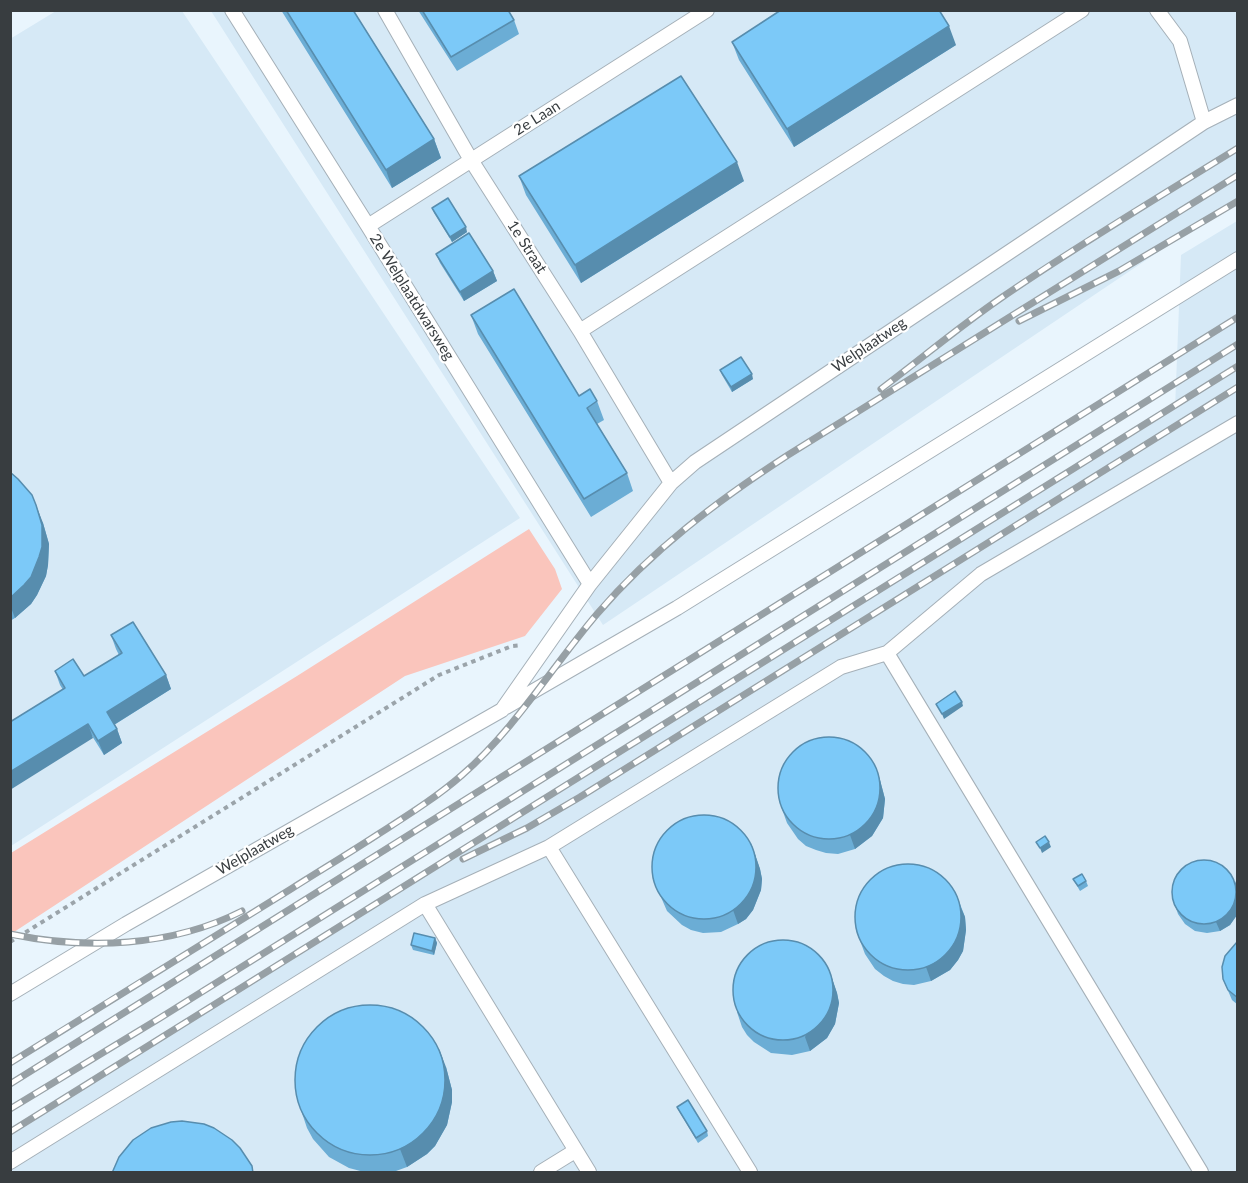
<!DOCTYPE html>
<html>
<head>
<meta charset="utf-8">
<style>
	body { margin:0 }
	#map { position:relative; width:1248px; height:1183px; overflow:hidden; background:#e9f5fd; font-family:Lato,sans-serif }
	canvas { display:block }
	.frame { position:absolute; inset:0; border:12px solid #383d40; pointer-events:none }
</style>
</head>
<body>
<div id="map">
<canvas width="1248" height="1183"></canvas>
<div class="frame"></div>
</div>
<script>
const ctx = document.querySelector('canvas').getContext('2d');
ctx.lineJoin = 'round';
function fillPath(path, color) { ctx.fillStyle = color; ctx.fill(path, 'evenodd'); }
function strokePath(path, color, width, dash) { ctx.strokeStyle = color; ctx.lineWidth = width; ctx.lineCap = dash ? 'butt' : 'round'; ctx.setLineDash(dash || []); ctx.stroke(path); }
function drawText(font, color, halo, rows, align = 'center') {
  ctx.font = font + ' Lato,sans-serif'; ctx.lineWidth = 4.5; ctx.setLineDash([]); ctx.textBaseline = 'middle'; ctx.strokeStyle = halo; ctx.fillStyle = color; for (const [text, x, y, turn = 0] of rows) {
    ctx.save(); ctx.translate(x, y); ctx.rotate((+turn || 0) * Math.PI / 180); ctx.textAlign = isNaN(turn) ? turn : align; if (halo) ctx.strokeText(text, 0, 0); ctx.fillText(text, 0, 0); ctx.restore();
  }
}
const built = new Path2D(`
	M56,11h126l338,507 -509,328 -1,-807z
	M211,11h1026v192l-64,39 -570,383z
	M1237,221v951h-1226v-41l1164,-722 6,-154z`);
const green = new Path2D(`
	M529,529l26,40 7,20 -37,47 -120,40 -394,258v-81l286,-177z`);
const path = new Path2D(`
	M10,942l429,-267 73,-29 10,-1`);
const lane = new Path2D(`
	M232,10l136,216 222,358
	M385,10l86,150 109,171 91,152
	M1204,122l34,-17
	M368,226l339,-216
	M580,331l502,-321
	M887,653l314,519
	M506,707l171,-99 561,-349
	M549,847l201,325
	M425,904l164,268
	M10,994l116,-70 376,-214 88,-126 81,-101 24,-21 509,-340 -24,-81 -23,-31
	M10,1162l415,-258 124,-57 292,-180 46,-14 94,-79 257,-151
	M541,1172l34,-21`);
const rail = new Path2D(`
	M1019,321l100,-50 119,-70
	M881,389c40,-30 79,-63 120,-91 77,-53 158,-101 237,-150
	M463,859l64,-31 53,-31 658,-410
	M10,934c77,16 161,13 232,-23
	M10,1063c94,-59 188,-116 281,-174 30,-19 60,-37 89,-56 28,-18 57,-36 82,-58 53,-46 89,-107 135,-161 55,-64 120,-113 191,-159l450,-280
	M10,1084l1228,-767
	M10,1109l150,-91 1078,-674
	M10,1132l1228,-766`);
const wall = new Path2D(`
	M281,10h72l81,129 7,19 -49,30z
	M418,10h90l6,10 5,14 -62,37z
	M732,42l224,3 -162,102 -55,-87z
	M519,176l225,5 -163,102 -55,-88z
	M432,208l35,24 -15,10 -18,-29z
	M436,254l57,17 4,10 -33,20 -24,-38z
	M471,315l108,81 18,5 7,19 -7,4 30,49 6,18 -42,26 -113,-183z
	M720,370l33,9 -21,13 -10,-17z
	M10,472l33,51 6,21 -1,21 -2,11 -9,19 -6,9 -16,14 -5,3z
	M111,635l55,40 5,14 -57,36 3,4 5,14 -18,12 -44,-70 -5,-14 29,5 35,-21 -3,-6z
	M875,766l5,14 5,19 -2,19 -11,18 -17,13 -17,5 -12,-1 -10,-3 -10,-4 -8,-7 -11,-16 -5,-14z
	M751,843l9,26 2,10 -1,11 -8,20 -7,9 -8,5 -17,8 -18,1 -12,-3 -9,-5 -15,-14 -13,-30z
	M1073,879l13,2 2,5 -8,5z
	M1238,889l-1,26 -7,10 -10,6 -13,2 -12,-2 -10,-7 -7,-10 -3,-9z
	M957,896l8,21 1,13 -3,21 -5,9 -8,10 -19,11 -17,4 -11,-1 -10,-3 -9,-5 -9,-7 -10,-15 -9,-24z
	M435,938l2,5 -3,12 -21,-5 -2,-5z
	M1238,942v63l-6,-5 -9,-21z
	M828,967l9,26 2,10 -4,21 -8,14 -17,13 -18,4 -21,-2 -17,-11 -7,-7 -5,-8 -5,-15z
	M446,1067l6,23v12l-5,23 -12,21 -8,8 -20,13 -11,4 -16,2h-12l-19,-5 -20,-11 -16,-18 -6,-11 -6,-18z
	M677,1107l30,24 1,5 -10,7 -19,-32z`);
const shadedWall = new Path2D(`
	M949,26l7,19 -162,102 -7,-18z
	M434,139l7,19 -49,30 -6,-18z
	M737,162l7,19 -163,102 -6,-18z
	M466,227l1,5 -15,10 -2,-5z
	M493,271l4,10 -33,20 -4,-9z
	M752,374l1,5 -21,13 -1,-5z
	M36,505l7,18 6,21 -1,21 -2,11 -9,19 -6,9 -16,14 -5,-13v-7z
	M166,675l5,14 -59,37 -5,-14z
	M962,702l1,4 -19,13 -2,-5z
	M88,724l5,14 -83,52v-18z
	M117,729l5,14 -18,12 -6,-14z
	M875,766l5,14 5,19 -2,19 -11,18 -17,13 -5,-14z
	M1049,842l2,5 -9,6 -2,-5z
	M755,854l5,15 2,10 -1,11 -8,20 -7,9 -8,5 -5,-14z
	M1235,881l3,8 -1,26 -7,10 -10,6 -4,-9z
	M959,903l6,14 1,13 -3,21 -5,9 -8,10 -19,11 -5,-14z
	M435,938l2,5 -3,12 -2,-4z
	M832,978l5,15 2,10 -4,21 -8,14 -17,13 -5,-14z
	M439,1049l7,18 6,23v12l-5,23 -12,21 -8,8 -20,13 -7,-18z`);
const building = new Path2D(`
	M286,10h67l81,129 -48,31z
	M422,10h86l6,10 -63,37z
	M781,10h158l10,16 -162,103 -55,-87z
	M681,76l56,86 -162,103 -56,-89z
	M448,198l18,29 -16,10 -18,-29z
	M469,233l24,38 -33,21 -24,-38z
	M514,289l65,107 11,-7 7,12 -10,7 40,65 -43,26 -113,-184z
	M741,357l11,17 -21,13 -11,-17z
	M10,472l8,7 14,16 4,10 6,20v22l-3,10 -8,20 -7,8 -14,13z
	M133,622l33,53 -59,37 10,17 -19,12 -10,-17 -78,48v-50l55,-34 -10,-17 18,-12 11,17 38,-23 -11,-18z
	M955,691l7,11 -20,12 -6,-10z
	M778 788a51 51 0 1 1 102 0a51 51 0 1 1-102 0Z
	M652 867a52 52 0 1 1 104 0a52 52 0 1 1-104 0Z
	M1045,836l4,6 -9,6 -4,-6z
	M1172 892a32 32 0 1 1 64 0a32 32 0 1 1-64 0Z
	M855 917a53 53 0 1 1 106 0a53 53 0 1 1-106 0Z
	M1082,874l4,7 -8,5 -5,-7z
	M414,933l21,5 -3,13 -21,-6z
	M733 990a50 50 0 1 1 100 0a50 50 0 1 1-100 0Z
	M1237,942h1v56l-10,-8 -5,-11 -1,-12 3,-11z
	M295 1080a75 75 0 1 1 150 0a75 75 0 1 1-150 0Z
	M688,1100l19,31 -11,7 -19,-31z
	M182,1121l22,3 10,4 18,12 8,8 12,18 1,7h-141l7,-16 14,-17 18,-12 20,-6z`);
const streetNames = [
	["2e Laan",537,118,-32],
	["1e Straat",527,247,57],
	["2e Welplaatdwarsweg",412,297,58],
	["Welplaatweg",869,345,-34],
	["Welplaatweg",255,850,-30]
];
fillPath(built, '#d6e9f6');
fillPath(green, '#fac5bc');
strokePath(lane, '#a5b0b8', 16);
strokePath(path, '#9ba4aa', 4, [4.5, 4.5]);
strokePath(lane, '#fff', 14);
strokePath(rail, '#97a0a5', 7);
strokePath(rail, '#fff', 4.5, [14]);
fillPath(wall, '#6badd5');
fillPath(shadedWall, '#578dae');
fillPath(building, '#7cc9f8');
strokePath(building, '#578dae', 1.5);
drawText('15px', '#383d40', '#fff', streetNames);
</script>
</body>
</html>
